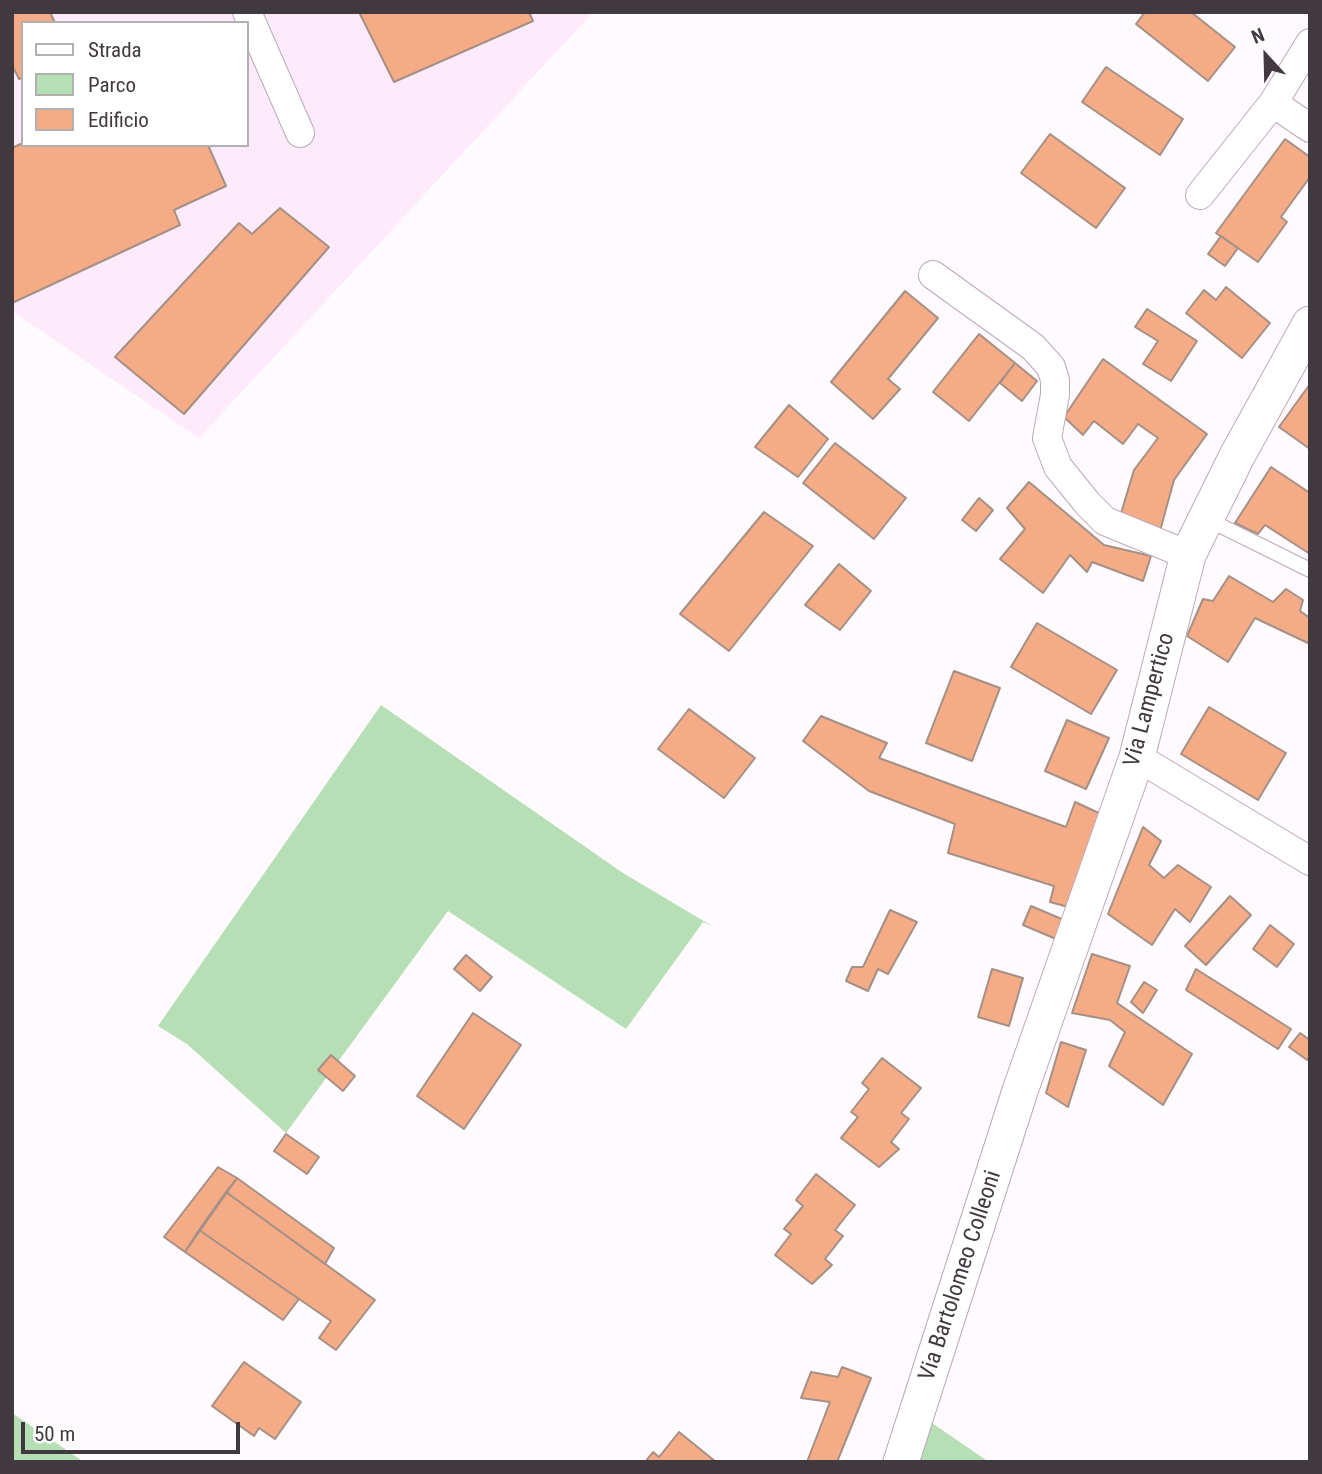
<!DOCTYPE html>
<html>
<head>
<meta charset="utf-8">
<style>
	body { margin:0 }
	#map { position:relative; width:1322px; height:1474px; overflow:hidden; background:#fefafd; font-family:"Roboto Condensed",sans-serif }
	canvas { display:block }
	.frame { position:absolute; inset:0; border:14px solid #40393f; pointer-events:none }
	.legend { position:absolute; left:21px; top:21px; width:228px; height:126px; box-sizing:border-box; background:#fff; border:2px solid #b3b0b2; margin:0; padding:9px 12px; list-style:none; font-size:21px; color:#40393f }
	.legend li { display:flex; align-items:center; gap:14px; height:35px }
	.legend b { width:35px; border:2px solid #b3b0b2 }
	.north { position:absolute; left:1231px; top:21px; width:70px; height:70px; -webkit-text-stroke:5px #fff; paint-order:stroke; rotate:338deg; font-size:19px; font-weight:700; line-height:28px; text-align:center; color:#40393f }
	.north::after { content:''; display:block; margin:auto; width:24px; height:32px; background:#40393f; clip-path:polygon(50% 0,100% 100%,50% 72%,0 100%) }
	.scale { position:absolute; left:21px; top:1422px; width:219px; height:32px; box-sizing:border-box; border:4px solid #40393f; border-top:0; padding-left:9px; font-size:21px; line-height:24px; white-space:nowrap; color:#40393f; -webkit-text-stroke:5px #fff; paint-order:stroke }
</style>
</head>
<body>
<div id="map">
<canvas width="1322" height="1474"></canvas>
<div class="frame"></div>
<ul class="legend">
<li><b style="height:9px;background:#fff"></b>Strada</li>
<li><b style="height:19px;background:#b7dfb5"></b>Parco</li>
<li><b style="height:19px;background:#f5ab85"></b>Edificio</li>
</ul>
<div class="north">N</div>
<div class="scale">50 m</div>
</div>
<script>
const ctx = document.querySelector('canvas').getContext('2d');
ctx.lineJoin = 'round';
function fillPath(path, color) { ctx.fillStyle = color; ctx.fill(path, 'evenodd'); }
function strokePath(path, color, width, dash) { ctx.strokeStyle = color; ctx.lineWidth = width; ctx.lineCap = dash ? 'butt' : 'round'; ctx.setLineDash(dash || []); ctx.stroke(path); }
function drawText(font, color, halo, rows, align = 'center') {
  ctx.font = font + ' "Roboto Condensed",sans-serif'; ctx.lineWidth = 5; ctx.setLineDash([]); ctx.textBaseline = 'middle'; ctx.strokeStyle = halo; ctx.fillStyle = color; for (const [text, x, y, turn = 0] of rows) {
    ctx.save(); ctx.translate(x, y); ctx.rotate((+turn || 0) * Math.PI / 180); ctx.textAlign = isNaN(turn) ? turn : align; if (halo) ctx.strokeText(text, 0, 0); ctx.fillText(text, 0, 0); ctx.restore();
  }
}
const built = new Path2D(`
	M12,12h581l-394,426 -187,-127zM23,23h224v122h-224z`);
const green = new Path2D(`
	M381,705l242,168 89,53 -9,-4 -77,107 -178,-118 -162,222 -99,-89 -29,-18z
	M12,1413l72,49h-72z
	M929,1421l60,41h-74z`);
const building = new Path2D(`
	M12,12h38l5,11h-32v54l-4,2 -7,-14z
	M359,12h170l4,9 -139,61z
	M1145,12h46l44,35 -27,34 -72,-57z
	M1106,67l77,52 -23,36 -78,-53z
	M1050,134l75,54 -29,40 -75,-55z
	M1285,139l25,18v20l-29,40 6,5 -29,40 -42,-29z
	M23,143v2h185l18,41 -52,24 6,15 -168,78v-155z
	M280,208l49,39 -145,167 -69,-57 124,-134 13,11z
	M1221,236l17,12 -13,18 -17,-12z
	M1226,287l44,36 -28,35 -56,-45 18,-23 12,10z
	M905,291l33,27 -50,61 12,10 -27,30 -42,-37z
	M1147,309l50,32 -26,40 -28,-17 15,-23 -23,-14z
	M979,334l36,29 -46,58 -36,-29z
	M1103,359l104,75 -33,46 -14,51 -41,-11 15,-50 24,-32 -20,-14 -15,20 -29,-23 -11,14 -19,-18z
	M1015,363l22,18 -15,20 -22,-18z
	M1310,384v65l-31,-22z
	M789,405l39,34 -30,38 -43,-30z
	M835,443l71,55 -32,41 -71,-56z
	M1271,467l39,26v61l-45,-29 -7,9 -23,-11z
	M1029,482l75,63 47,11 -8,25 -51,-19 -5,10 -17,-17 -27,38 -43,-34 25,-30 -18,-21z
	M979,498l14,12 -17,21 -14,-11z
	M764,512l49,34 -84,105 -49,-37z
	M839,564l32,27 -31,39 -35,-25z
	M1229,576l44,26 13,-13 17,11 -3,11 10,7v26l-55,-26 -27,44 -41,-26 16,-37 10,2z
	M1037,623l80,47 -26,44 -80,-47z
	M954,671l46,17 -28,73 -46,-18z
	M1209,707l77,46 -28,47 -77,-46z
	M689,709l66,49 -31,40 -66,-49z
	M821,716l66,27 -8,15 187,69 9,-25 26,12 -29,94 -22,-6 4,-16 -106,-33 7,-29 -86,-33 -66,-50z
	M1067,720l42,18 -23,51 -41,-18z
	M1143,827l18,14 -12,24 15,13 14,-13 33,22 -21,35 -15,-13 -23,36 -44,-31z
	M1230,896l21,19 -45,50 -21,-19z
	M1031,906l33,14 -8,19 -33,-14z
	M890,910l27,12 -29,52 -10,-5 -10,22 -22,-10 6,-14h11z
	M1270,925l24,19 -17,23 -24,-18z
	M1092,954l38,12 -13,37 75,51 -29,51 -54,-39 16,-34 -15,-12 -38,-7z
	M466,955l26,22 -12,14 -26,-22z
	M992,969l31,9 -14,48 -31,-9z
	M1196,969l95,60 -13,20 -92,-59z
	M1144,982l13,8 -14,23 -12,-11z
	M473,1013l48,32 -57,84 -47,-33z
	M1300,1033l10,7v16l-3,4 -18,-13z
	M1061,1042l25,8 -18,57 -22,-14z
	M331,1055l24,21 -12,15 -25,-21z
	M882,1058l39,30 -20,25 8,6 -18,23 8,7 -20,18 -38,-29 17,-21 -7,-5 18,-23 -7,-6z
	M286,1134l33,23 -12,17 -33,-23z
	M218,1167l19,11 -52,74 -21,-15z
	M816,1174l39,31 -20,25 8,6 -18,23 7,6 -20,19 -37,-29 16,-21 -7,-5 19,-23 -7,-6z
	M237,1178l97,70 -9,16 -99,-72z
	M226,1192l149,108 -39,50 -17,-12 12,-17 -132,-91z
	M199,1230l100,69 -16,21 -98,-68z
	M244,1362l57,40 -26,37 -16,-11 -5,8 -42,-30z
	M842,1367l29,11 -34,84h-30l23,-60 -29,-4 10,-26 27,5z
	M679,1432l37,30h-71l8,-10 6,5z`);
const service = new Path2D(`
	M1207,519l103,51`);
const minor = new Path2D(`
	M247,12l53,121
	M1310,43l-37,60 37,25
	M1200,195l73,-92
	M933,275l100,72 18,20 4,13v15l-8,43 11,29 30,37 17,17 83,34
	M1137,757l173,104`);
const tertiary = new Path2D(`
	M901,1462l119,-371 117,-334 51,-202 49,-99 73,-132`);
const streetNames = [
	["Via Lampertico",1150,700,-75],
	["Via Bartolomeo Colleoni",961,1276,-72]
];
fillPath(built, '#fdeafb');
fillPath(green, '#b7dfb5');
fillPath(building, '#f5ab85');
strokePath(building, '#a49086', 2);
strokePath(service, '#bbaab9', 16);
strokePath(minor, '#bbaab9', 30);
strokePath(tertiary, '#bbaab9', 37);
strokePath(service, '#fff', 14);
strokePath(minor, '#fff', 28);
strokePath(tertiary, '#fff', 35);
drawText('23px', '#40393f', '#fff', streetNames);
</script>
</body>
</html>
